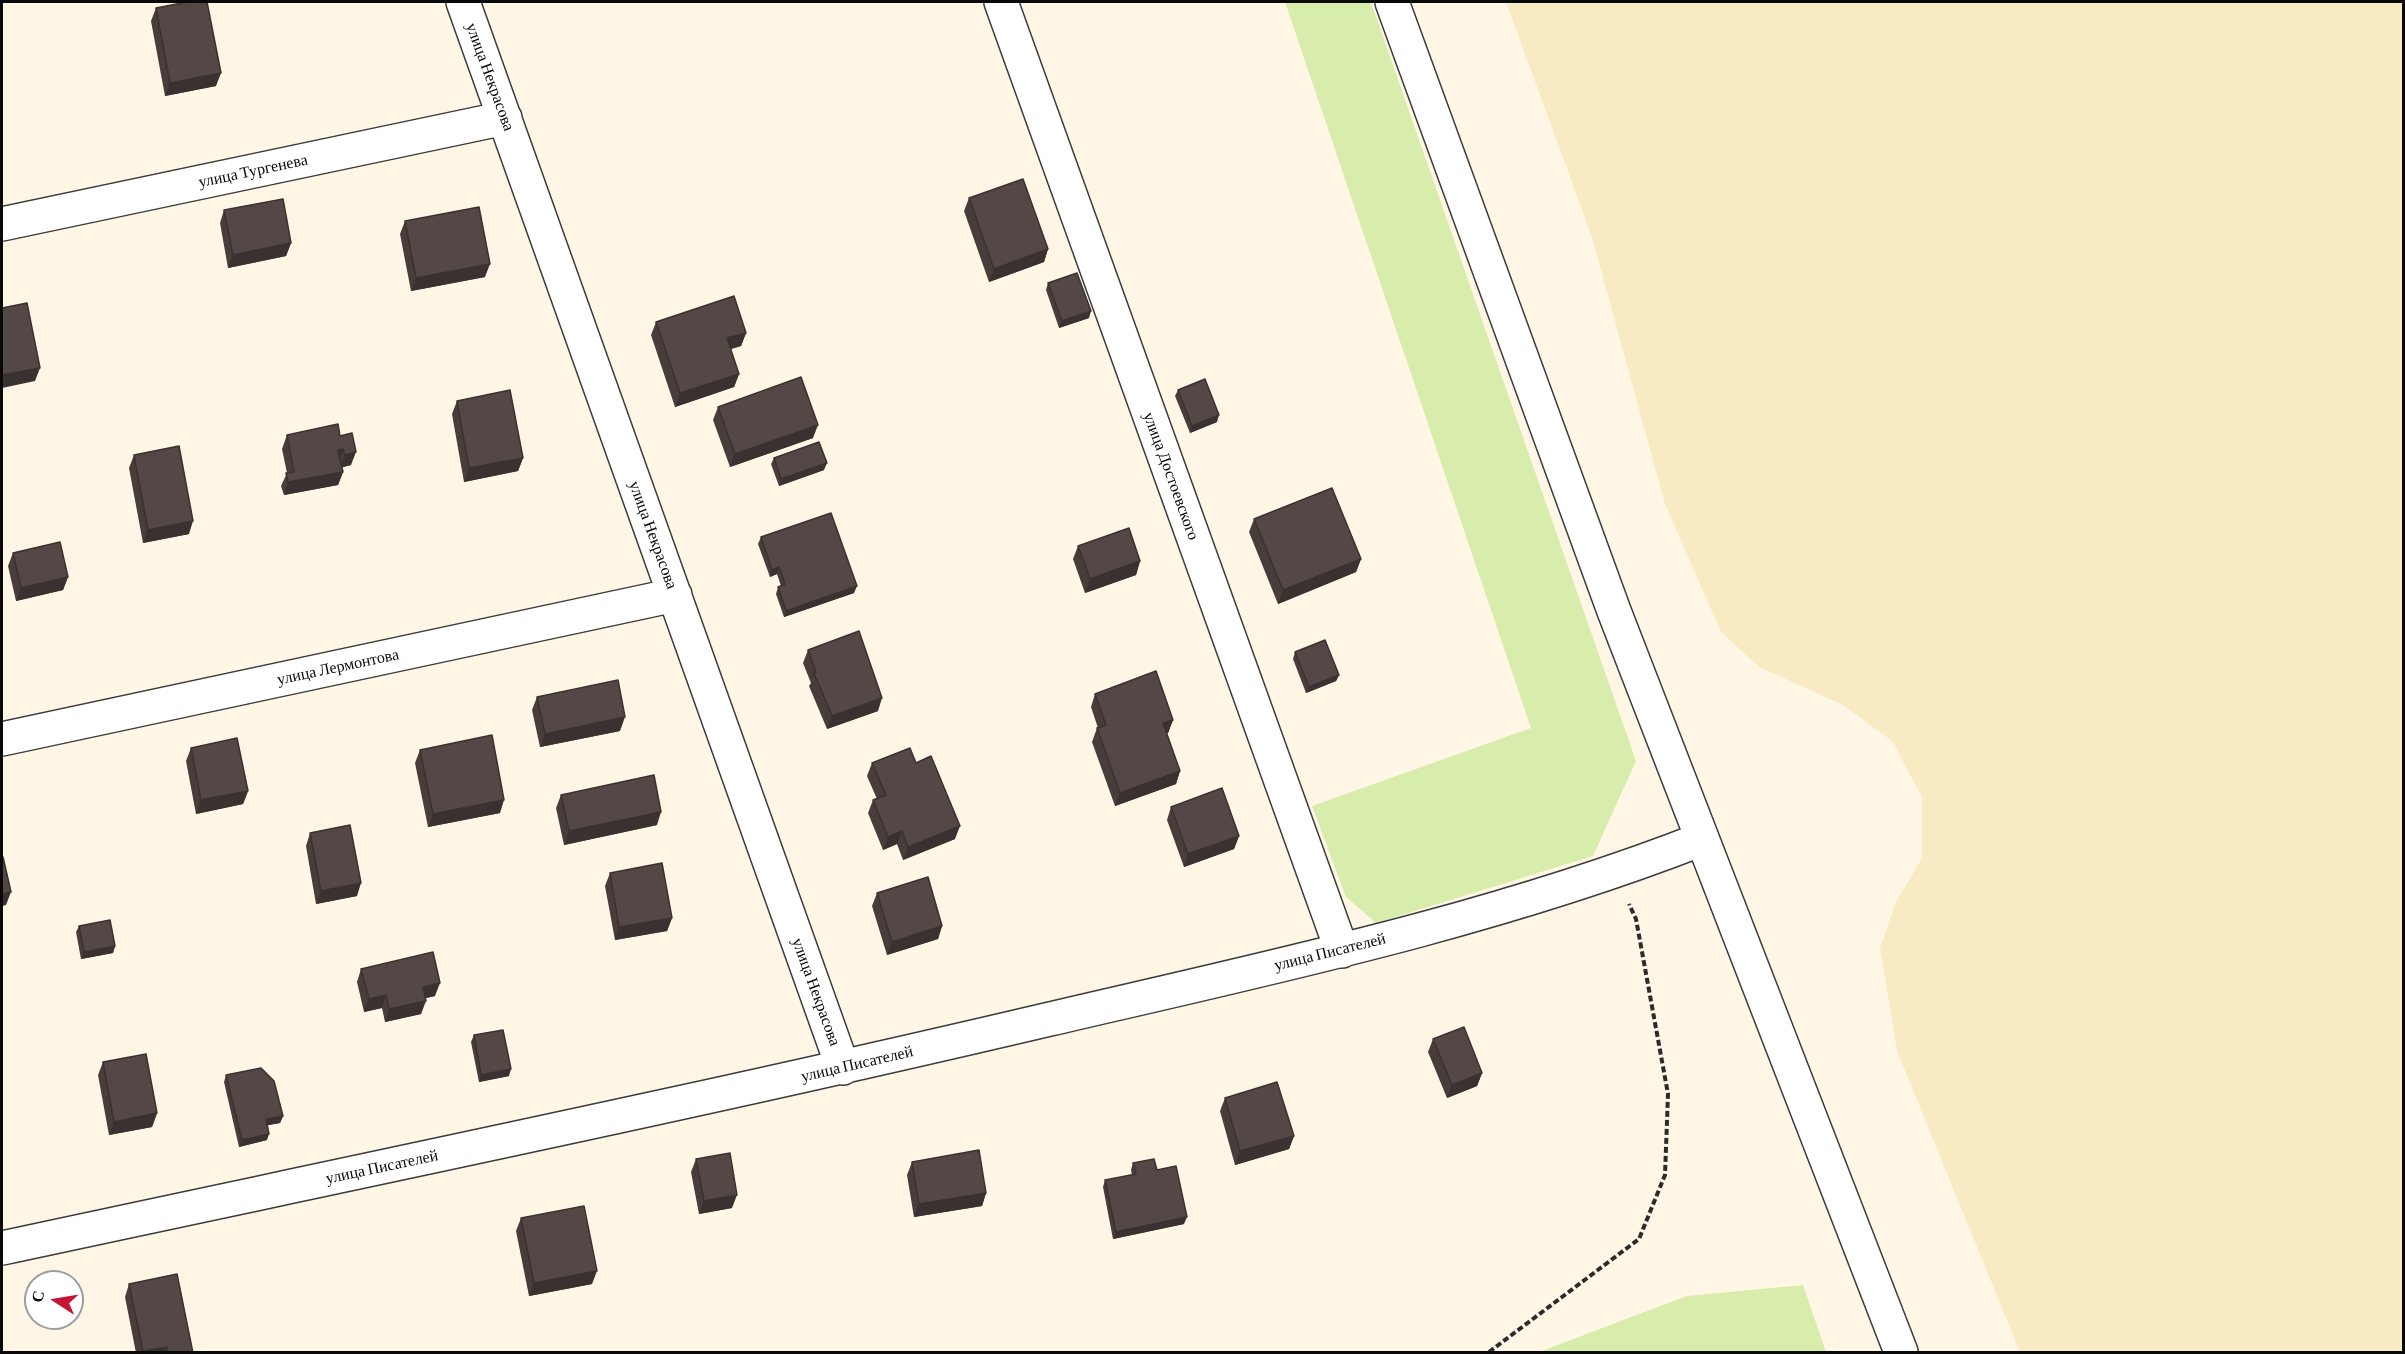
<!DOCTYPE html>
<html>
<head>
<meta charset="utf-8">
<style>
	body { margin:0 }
	#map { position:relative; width:2405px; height:1354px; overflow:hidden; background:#fff6e6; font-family:"Crimson Pro",serif }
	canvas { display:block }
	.frame { position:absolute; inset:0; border:3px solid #090909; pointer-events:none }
	.north { position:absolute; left:24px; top:1270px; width:60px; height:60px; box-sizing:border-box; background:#fff; border:2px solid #9d9d9d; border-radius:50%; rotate:282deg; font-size:16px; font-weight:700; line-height:24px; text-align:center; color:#090909 }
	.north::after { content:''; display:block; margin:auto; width:21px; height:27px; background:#c5163a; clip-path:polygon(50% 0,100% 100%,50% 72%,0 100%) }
</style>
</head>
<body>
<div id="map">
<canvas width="2405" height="1354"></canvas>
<div class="frame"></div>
<div class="north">С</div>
</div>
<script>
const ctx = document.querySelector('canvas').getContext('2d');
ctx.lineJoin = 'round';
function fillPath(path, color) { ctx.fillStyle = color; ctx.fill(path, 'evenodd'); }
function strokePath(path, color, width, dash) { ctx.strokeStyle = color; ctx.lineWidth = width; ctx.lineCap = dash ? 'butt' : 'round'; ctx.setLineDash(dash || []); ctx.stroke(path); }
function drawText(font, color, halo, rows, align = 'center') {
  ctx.font = font + ' "Crimson Pro",serif'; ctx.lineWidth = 6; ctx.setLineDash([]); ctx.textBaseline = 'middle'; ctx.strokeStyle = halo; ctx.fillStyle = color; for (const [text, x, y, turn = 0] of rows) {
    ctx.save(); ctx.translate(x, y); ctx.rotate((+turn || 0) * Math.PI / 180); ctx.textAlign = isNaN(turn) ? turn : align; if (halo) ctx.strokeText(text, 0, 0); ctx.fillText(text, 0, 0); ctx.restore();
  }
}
const farmland = new Path2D(`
	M1506,2h897v1350h-383l-123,-301 -17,-103 16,-46 26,-44v-61l-30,-56 -49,-36 -84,-38 -38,-35 -56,-128 -73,-267z`);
const green = new Path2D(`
	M1285,2h86l265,759 -43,95 -217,67 -30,-26 -34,-91 219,-78z
	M1803,1285l23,67h-287l148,-56z`);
const path = new Path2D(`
	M1489,1352l150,-113 26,-64 3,-81 -32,-175 -7,-15`);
const minor = new Path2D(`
	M463,2l380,1066
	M1001,2l341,949
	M2,224l503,-106
	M2,739l673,-144
	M2,1248c349,-75 700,-147 1048,-229 219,-51 442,-98 652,-180`);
const tertiary = new Path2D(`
	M1392,2l222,609 287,741`);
const wall = new Path2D(`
	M156,8l60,78 -51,10 -14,-75z
	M969,198l79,51 -4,13 -55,20 -25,-71z
	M224,210l67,33 -5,13 -58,12 -8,-45z
	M405,221l80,56 -74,14 -11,-57z
	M1048,283l41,35 -30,10 -13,-38z
	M656,322l90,11 -5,13 -11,3 9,25 -5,13 -59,20 -24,-72z
	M1178,390l39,32 -27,11 -15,-37z
	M457,401l66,57 -5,13 -54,11 -12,-68z
	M718,407l95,31 -83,29 -17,-47z
	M287,435l53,1 11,29 -9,2 1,5 -5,13 -54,10 -3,-9 6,-13 -5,-24z
	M134,455l55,79 -46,9 -14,-75z
	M774,458l50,12 -45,16 -8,-22z
	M1254,519l107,40 -5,13 -78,32 -29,-72z
	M761,537l93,56 -70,24 -8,-23 2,-7 3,-1 -4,-12 -7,3 -12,-33z
	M1078,546l62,15 -4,14 -51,18 -12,-34z
	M13,553l55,24 -5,13 -47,11 -8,-35z
	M808,650l70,61 -51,18 -18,-43 2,-3 -8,-20z
	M1295,652l44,23 -3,6 -30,12 -13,-34z
	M1095,694l78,26 -5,13h-1l13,38 -4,13 -61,22 -23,-64 5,-14h1l-7,-21z
	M537,697l83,34 -80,16 -8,-37z
	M191,748l57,43 -5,13 -47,10 -10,-53z
	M420,750l80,63 -72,14 -13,-64z
	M872,763h44l39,76 -52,21 -6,-16 -14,6 -15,-37 5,-13 4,-1 -10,-23z
	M561,795l96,30 -93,20 -8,-37z
	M1171,807l68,29 -5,13 -50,18 -17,-47z
	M310,833l47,63 -41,8 -10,-58z
	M610,873l62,45 -5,13 -52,9 -10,-54z
	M877,893l65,33 -4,13 -51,16 -15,-49z
	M79,926l36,20 -2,7 -32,6 -5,-27z
	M361,969l74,27 -10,2 -4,16 -36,8 -3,-14 -18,4 -7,-30z
	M474,1035l35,41 -30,6 -8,-40z
	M1433,1039l49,34 -5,13 -30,12 -19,-46z
	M103,1062l54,51 -5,14 -43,8 -11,-60z
	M226,1075l57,41 -3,7 -13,2v15l-28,7 -15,-65z
	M1225,1098l69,38 -5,13 -54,16 -15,-54z
	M696,1159l36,49 -33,6 -8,-42z
	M912,1162l74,31 -4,13 -68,11 -7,-42z
	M1133,1163l24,7 27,54 -71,15 -10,-52 2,-7 27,-5 -1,-5z
	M521,1218l71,66 -63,12 -13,-65z
	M129,1284l64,69h-57l-11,-56z`);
const shadedWall = new Path2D(`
	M221,73l-5,13 -51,10 5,-13z
	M291,243l-5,13 -58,12 5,-13z
	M1048,249l-4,13 -55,20 5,-13z
	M490,264l-5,13 -74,14 5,-13z
	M1091,311l-2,7 -30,10 3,-7z
	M746,333l-5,13 -19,6 5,-14z
	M40,368l-5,13 -33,7v-13z
	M739,374l-5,13 -59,20 5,-14z
	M1219,415l-2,7 -27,11 2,-7z
	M818,425l-5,13 -83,29 5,-13z
	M343,449l-4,13 -1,-12z
	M356,452l-5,13 -11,3 5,-13z
	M523,458l-5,13 -54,11 5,-14z
	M827,463l-3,7 -45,16 2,-7z
	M343,472l-5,13 -54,10 4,-13z
	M193,521l-4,13 -46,9 5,-13z
	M1361,559l-5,13 -78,32 5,-14z
	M1140,561l-4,14 -51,18 5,-14z
	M779,567l-2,7 -7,3 2,-7z
	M68,577l-5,13 -47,11 5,-13z
	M857,586l-3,7 -70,24 2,-6z
	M1339,675l-3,6 -30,12 3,-6z
	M882,698l-4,13 -51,18 5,-13z
	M625,717l-5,14 -80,16 5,-13z
	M1173,720l-5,13 -9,4 4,-14z
	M1180,771l-4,13 -61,22 5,-13z
	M248,791l-5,13 -47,10 5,-14z
	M504,800l-4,13 -72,14 5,-13z
	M661,812l-4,13 -93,20 5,-14z
	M960,826l-5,13 -52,21 5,-13z
	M902,831l-5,13 -14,6 5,-13z
	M1239,836l-5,13 -50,18 4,-13z
	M361,883l-4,13 -41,8 5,-13z
	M11,892l-5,13 -4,1v-12z
	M672,918l-5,13 -52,9 4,-13z
	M942,926l-4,13 -51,16 5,-13z
	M115,946l-2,7 -32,6 3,-7z
	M440,983l-5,13 -17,4 5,-13z
	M386,995l-4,13 -18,4 5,-13z
	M426,1001l-5,13 -36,8 4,-13z
	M511,1069l-2,7 -30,6 2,-7z
	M1482,1073l-5,13 -30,12 5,-13z
	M157,1113l-5,14 -43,8 5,-13z
	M283,1116l-3,7 -16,3 2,-7z
	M269,1134l-2,6 -28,7 3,-7z
	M1294,1136l-5,13 -54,16 5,-14z
	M986,1193l-4,13 -68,11 5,-13z
	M737,1195l-5,13 -33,6 5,-13z
	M1187,1217l-3,7 -71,15 3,-7z
	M597,1271l-5,13 -63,12 5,-13z
	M167,1347l-2,6h-22v-2z`);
const building = new Path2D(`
	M187,2h20l14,71 -51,10 -14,-75z
	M1023,179l25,70 -54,20 -25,-71z
	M283,199l8,44 -58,12 -9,-45z
	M479,207l11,57 -74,14 -11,-57z
	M1077,273l14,38 -29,10 -14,-38z
	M734,296l12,37 -19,5 12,36 -59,19 -24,-71z
	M27,303l13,65 -38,7v-67z
	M801,377l17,48 -83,29 -17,-47z
	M1205,379l14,36 -27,11 -14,-36z
	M510,390l13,68 -54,10 -12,-67z
	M338,424l2,12 12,-3 4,19 -11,3 -2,-6 -5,1 5,22 -55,10 -2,-9 8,-1 -7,-37z
	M819,442l8,21 -46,16 -7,-21z
	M179,446l14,75 -45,9 -14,-75z
	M1332,488l29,71 -78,31 -29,-71z
	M831,513l26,73 -71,25 -8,-24 7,-3 -6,-17 -7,3 -11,-33z
	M1129,528l11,33 -50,18 -12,-33z
	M60,542l8,35 -47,11 -8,-35z
	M859,631l23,67 -50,18 -18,-43 2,-1 -8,-22z
	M1325,640l14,35 -30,12 -14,-35z
	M1156,671l17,49 -10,3 17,48 -60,22 -23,-65 9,-3 -11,-31z
	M618,680l7,37 -80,17 -8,-37z
	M492,735l12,65 -71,14 -13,-64z
	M237,738l11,53 -47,9 -10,-52z
	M910,748l6,15 15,-7 29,70 -52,21 -6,-16 -14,6 -15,-37 13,-5 -14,-32z
	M654,775l7,37 -92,19 -8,-36z
	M1222,788l17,48 -51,18 -17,-47z
	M350,825l11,58 -40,8 -11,-58z
	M2,856l1,1 8,35 -9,2z
	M662,863l10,55 -53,9 -9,-54z
	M928,877l14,49 -50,16 -15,-49z
	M110,920l5,26 -31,6 -5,-26z
	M433,952l7,31 -17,4 3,14 -37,8 -3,-14 -17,4 -8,-30z
	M1464,1027l18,46 -30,12 -19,-46z
	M503,1030l8,39 -30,6 -7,-40z
	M146,1054l11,59 -43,9 -11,-60z
	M261,1068l13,13 9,35 -17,3 3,15 -27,6 -16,-65z
	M1277,1082l17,54 -54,15 -15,-53z
	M979,1150l7,43 -67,11 -7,-42z
	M730,1153l7,42 -33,6 -8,-42z
	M1154,1159l3,11 19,-4 11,51 -71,15 -11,-52 31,-6 -3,-11z
	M584,1206l13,65 -63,12 -13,-65z
	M177,1274l16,79h-25l-1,-6 -24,4 -14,-67z`);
const streetNames = [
	["улица Некрасова",490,77,70],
	["улица Тургенева",253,171,-12],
	["улица Достоевского",1171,476,70],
	["улица Некрасова",653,535,70],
	["улица Лермонтова",338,667,-12],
	["улица Писателей",1330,952,-14],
	["улица Некрасова",816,992,70],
	["улица Писателей",857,1064,-13],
	["улица Писателей",382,1167,-12]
];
fillPath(farmland, '#f8ebc3');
fillPath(green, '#d8edac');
strokePath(minor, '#3c3c3c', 36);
strokePath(tertiary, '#3c3c3c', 36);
strokePath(path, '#2b2b2b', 4, [6, 3]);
strokePath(minor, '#fff', 33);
strokePath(tertiary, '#fff', 33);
fillPath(wall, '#473e3b');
fillPath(shadedWall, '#3a3230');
fillPath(building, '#534845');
strokePath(building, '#3a3230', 1.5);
drawText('16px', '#090909', '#fff', streetNames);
</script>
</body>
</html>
